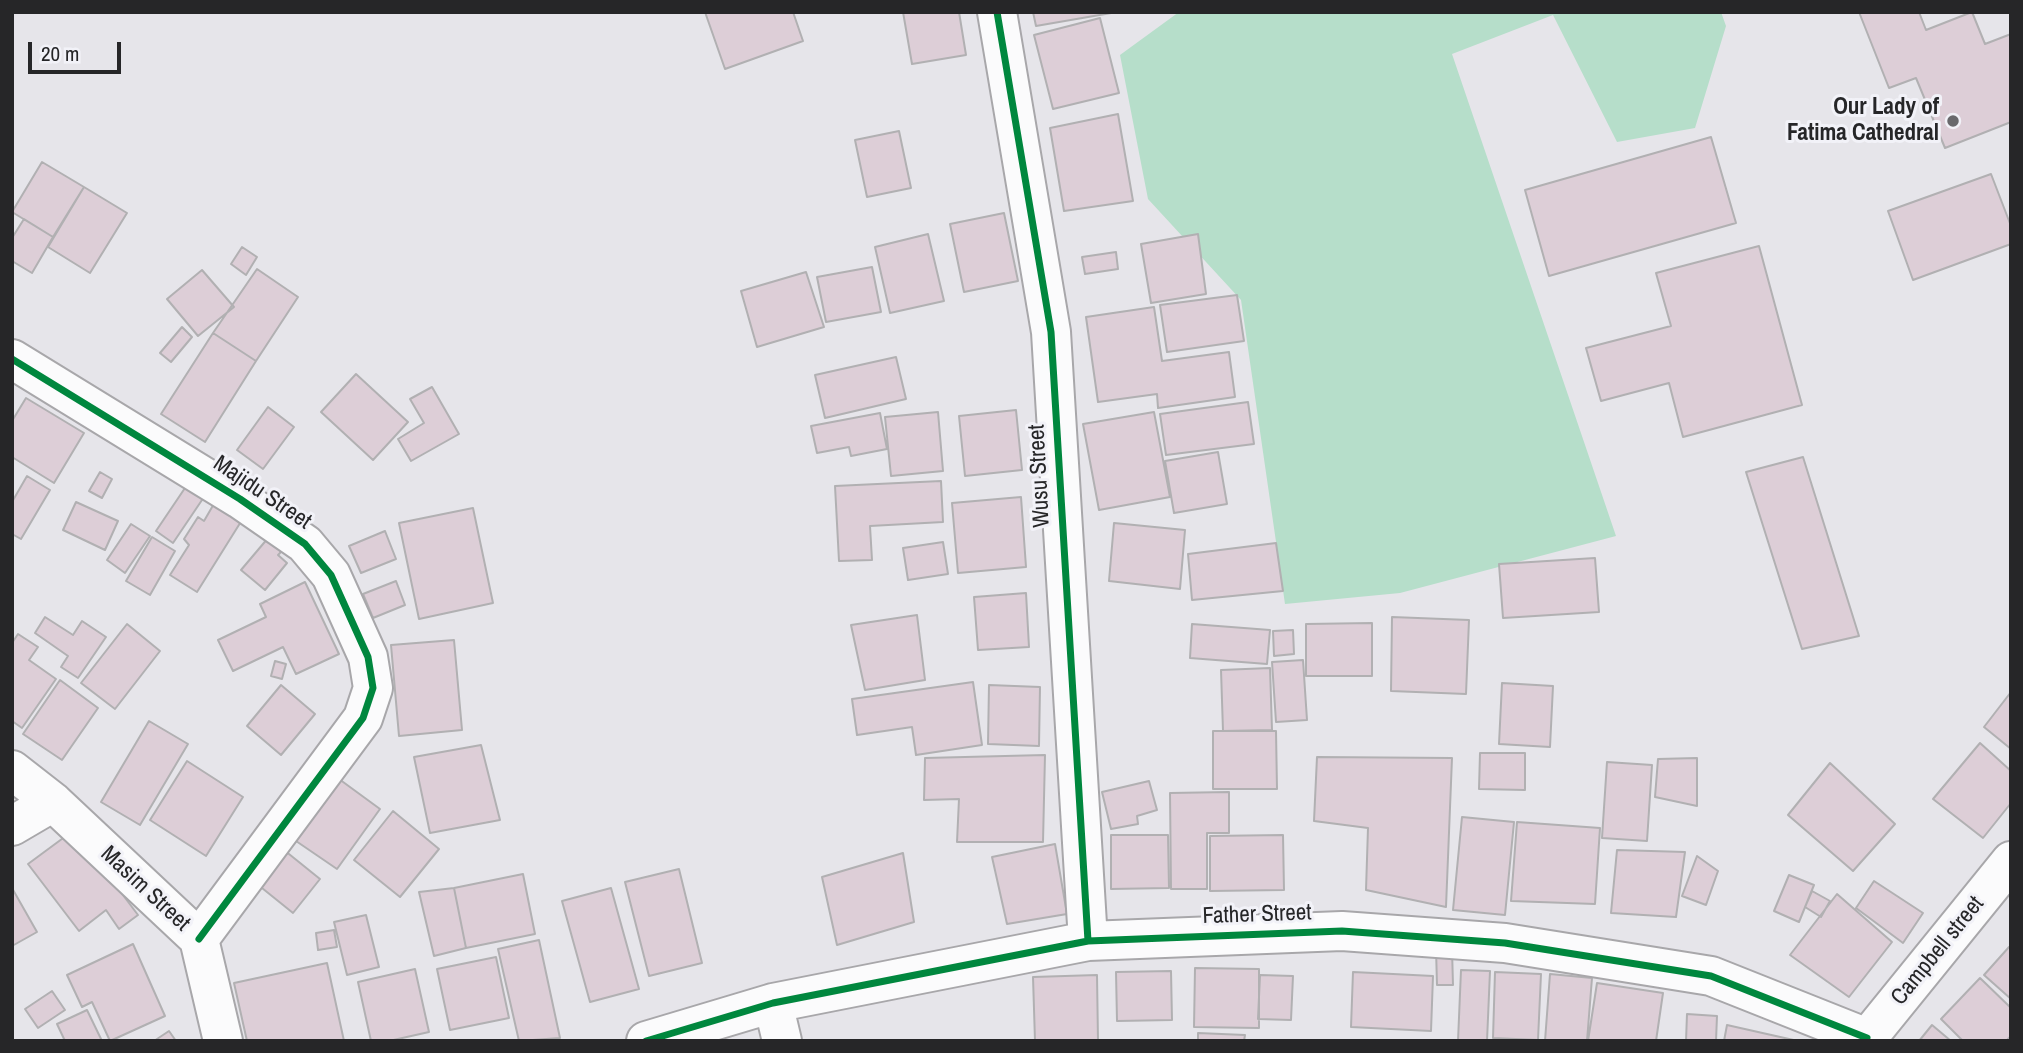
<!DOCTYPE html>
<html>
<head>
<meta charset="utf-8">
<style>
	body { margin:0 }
	#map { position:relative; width:2023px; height:1053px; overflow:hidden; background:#e6e5ea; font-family:"Archivo Narrow",sans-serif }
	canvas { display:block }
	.frame { position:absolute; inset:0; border:14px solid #262628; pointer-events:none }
	.scale { position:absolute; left:28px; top:42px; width:93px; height:32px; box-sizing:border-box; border:4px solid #262628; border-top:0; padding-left:9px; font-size:21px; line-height:24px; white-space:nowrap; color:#262628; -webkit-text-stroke:5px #f2f2f8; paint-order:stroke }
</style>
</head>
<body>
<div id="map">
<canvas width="2023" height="1053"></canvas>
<div class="frame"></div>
<div class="scale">20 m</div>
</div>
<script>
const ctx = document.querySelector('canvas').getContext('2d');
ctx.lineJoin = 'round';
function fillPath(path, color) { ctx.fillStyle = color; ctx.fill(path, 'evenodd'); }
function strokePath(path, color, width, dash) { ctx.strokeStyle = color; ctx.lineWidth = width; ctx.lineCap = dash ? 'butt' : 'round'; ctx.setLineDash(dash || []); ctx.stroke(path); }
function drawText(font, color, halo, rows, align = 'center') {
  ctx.font = font + ' "Archivo Narrow",sans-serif'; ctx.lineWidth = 6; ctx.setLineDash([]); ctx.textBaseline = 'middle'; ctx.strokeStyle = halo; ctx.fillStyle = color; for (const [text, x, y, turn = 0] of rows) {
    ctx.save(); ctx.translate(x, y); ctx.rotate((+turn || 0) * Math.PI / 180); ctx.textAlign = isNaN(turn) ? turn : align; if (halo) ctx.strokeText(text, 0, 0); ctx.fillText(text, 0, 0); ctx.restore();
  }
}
const green = new Path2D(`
	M1179,12h542l5,14 -31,102 -78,14 -64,-127 -101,39 164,482 -216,57 -115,11 -44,-304 -93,-101 -28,-144z`);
const building = new Path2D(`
	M705,12h88l10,29 -78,28z
	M903,12h56l7,43 -54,9z
	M1033,12h84l-81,14z
	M1859,12h60l7,18 46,-18 13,32 26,-10v88l-66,26 -29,-70 -27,10z
	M1100,18l19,75 -66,16 -19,-74z
	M1118,114l15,87 -69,10 -14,-83z
	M899,131l12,57 -44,9 -12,-57z
	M1711,137l25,86 -187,53 -24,-86z
	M42,162l42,25 -31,50 -41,-25z
	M1991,174l20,52v18l-98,36 -25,-69z
	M84,187l43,26 -37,60 -42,-26z
	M1004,213l14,68 -54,11 -14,-68z
	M24,219l29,18 -21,36 -20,-12v-23z
	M928,234l16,67 -54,12 -15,-66z
	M1198,234l8,60 -55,9 -10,-59z
	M1759,246l43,159 -119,32 -14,-54 -68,18 -15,-53 85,-22 -15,-53z
	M242,247l15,10 -11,18 -15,-11z
	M1116,252l2,17 -33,5 -3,-17z
	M872,267l9,45 -55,10 -9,-45z
	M257,269l41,28 -42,64 -43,-28z
	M202,270l32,37 -36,29 -31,-37z
	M806,272l18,55 -67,20 -16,-56z
	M1237,295l7,46 -77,11 -7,-47z
	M1154,307l8,54 67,-9 6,45 -77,11 -1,-14 -59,8 -12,-85z
	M182,327l10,10 -21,25 -11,-9z
	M213,333l43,28 -51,81 -44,-28z
	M896,357l10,42 -81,19 -10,-43z
	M356,374l52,48 -35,38 -52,-48z
	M432,387l27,47 -48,27 -13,-22 26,-16 -14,-24z
	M26,398l58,35 -30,50 -42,-26v-36z
	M1248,402l6,42 -88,11 -6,-41z
	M268,407l26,20 -31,42 -26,-19z
	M1016,410l6,60 -57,6 -6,-60z
	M938,412l5,59 -52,5 -6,-59z
	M1154,412l16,85 -71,13 -16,-86z
	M880,413l7,36 -36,7 -2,-9 -32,6 -6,-27z
	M1218,452l9,52 -53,9 -9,-52z
	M1803,457l56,179 -57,13 -56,-177z
	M100,472l12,7 -10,19 -13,-7z
	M27,476l23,14 -29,49 -9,-5v-32z
	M941,481l2,41 -73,4 2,34 -33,1 -4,-75z
	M187,485l17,12 -31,46 -17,-12z
	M1021,497l5,70 -68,6 -6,-70z
	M76,502l42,19 -13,29 -42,-20z
	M215,502l27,18 -45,72 -27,-17 19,-30 -5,-6 14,-22 6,4z
	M473,508l20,95 -74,16 -20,-96z
	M1114,523l71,7 -5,59 -71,-8z
	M131,524l19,12 -25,37 -18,-13z
	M274,531l15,13 -11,11 9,8 -22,27 -24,-20z
	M385,531l11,28 -35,14 -12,-27z
	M152,537l23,14 -25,44 -24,-14z
	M943,542l5,32 -40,6 -5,-32z
	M1276,543l7,48 -91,9 -4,-46z
	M1595,558l4,54 -96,6 -4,-54z
	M396,581l9,24 -32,13 -10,-24z
	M305,582l34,72 -43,20 -13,-27 -50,24 -15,-31 48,-23 -6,-13z
	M1026,593l3,54 -51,3 -4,-53z
	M917,615l8,65 -60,10 -14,-65z
	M45,617l28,18 9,-14 24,16 -28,41 -17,-11 7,-11 -33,-23z
	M1392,617l77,3 -3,74 -75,-3z
	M1372,623v53h-66v-52z
	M127,624l33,27 -45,58 -34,-26z
	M1192,624l78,6 -3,34 -77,-6z
	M1293,630l1,24 -20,2 -1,-25z
	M18,634l20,13 -9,13 27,19 -34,49 -10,-7v-78z
	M454,640l8,90 -63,6 -8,-91z
	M1303,660l4,60 -31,2 -4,-60z
	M275,661l11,3 -4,15 -11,-3z
	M1270,668l2,62 -49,1 -2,-61z
	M60,680l38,28 -36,52 -39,-26z
	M973,682l9,63 -66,10 -4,-28 -55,8 -5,-36z
	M1502,683l51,3 -3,61 -51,-3z
	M281,685l34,29 -34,41 -34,-29z
	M989,685l51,2 -1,59 -51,-2z
	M2011,692v57l-27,-22z
	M149,721l39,23 -48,81 -39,-23z
	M1213,731h63l1,58h-64z
	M1980,743l31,28v32l-28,35 -50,-39z
	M481,745l19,75 -70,13 -16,-76z
	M1480,753h45v37l-46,-1z
	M1045,755l-2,87h-86l2,-43 -35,1 1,-42z
	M1317,757l135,1 -6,149 -80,-17 2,-62 -54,-7z
	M1697,758v48l-42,-9 3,-38z
	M187,761l56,36 -37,59 -56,-36z
	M1607,762l45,3 -5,76 -45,-3z
	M1830,763l65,61 -42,47 -65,-56z
	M339,779l41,30 -43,60 -41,-28z
	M1149,781l8,29 -20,6 1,8 -27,5 -9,-37z
	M1229,792v41h-22v56h-36l-1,-96z
	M393,811l46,38 -39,48 -46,-37z
	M1462,817l52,5 -9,93 -52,-5z
	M1517,822l83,6 -5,76 -84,-3z
	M74,830l64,85 -19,14 -13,-19 -27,21 -51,-67z
	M1111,835h57l1,53 -58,1z
	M1283,835l1,55 -74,1v-55z
	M1055,844l12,70 -60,10 -15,-67z
	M284,850l36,29 -27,34 -36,-29z
	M1617,850l68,2 -9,65 -65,-4z
	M903,853l11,69 -77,23 -15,-68z
	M1697,856l21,15 -12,34 -24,-9z
	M679,869l23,94 -53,13 -24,-94z
	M523,874l12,60 -69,14 -12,-60z
	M1789,875l25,10 -15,37 -25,-11z
	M1874,881l49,32 -20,30 -47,-35z
	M12,888l25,44 -25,14z
	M454,888l12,60 -32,8 -15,-64z
	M611,888l28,101 -49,13 -28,-101z
	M1812,891l18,10 -9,16 -16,-10z
	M1837,894l55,48 -43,55 -59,-42z
	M366,915l13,52 -32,8 -13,-53z
	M334,930l3,17 -19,3 -2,-17z
	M539,940l21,98 -41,3 -21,-92z
	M133,944l32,72 -55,25 -18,-39 -10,5 -15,-32z
	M2009,947l2,1v51l-27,-24z
	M1436,949h16l1,36h-16z
	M496,957l13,61 -59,12 -13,-61z
	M327,963l17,78h-97l-13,-58z
	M1195,968l64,1v59l-65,-1z
	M415,969l14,63 -40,9h-18l-13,-59z
	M1461,970l29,1 -3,70h-29z
	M1171,971l1,49 -55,1 -1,-49z
	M1353,972l80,4 -2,55 -80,-4z
	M1495,972l46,2 -3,66 -45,-2z
	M1550,974l42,4 -5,63h-42z
	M1097,975l1,66h-63l-2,-64z
	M1260,975l33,1 -2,44 -33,-1z
	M1980,978l31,30v28l-5,5h-43l-22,-22z
	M1597,983l66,10 -7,48h-68z
	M52,991l13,19 -27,18 -13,-19z
	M87,1010l15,31h-37l-8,-17z
	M1687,1014l30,2 -1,25h-30z
	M1727,1025l71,16h-74z
	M1932,1025l19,16h-32z
	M169,1031l7,10h-22z
	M1198,1033l47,2 -1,6h-46z`);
const minor = new Path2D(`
	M997,12l54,320 37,609
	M12,359l228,140 65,45 26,31 37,82 5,31 -10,30 -164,221
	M12,770l41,32 146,137 24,102
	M12,826l41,-24
	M773,1003l9,38
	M646,1041l127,-38 315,-62 254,-10 163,12 206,33 156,62
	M1865,1041l146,-180`);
const cycleway = new Path2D(`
	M997,12l54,320 37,609
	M12,359l228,140 65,45 26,31 37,82 5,31 -10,30 -164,221
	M646,1041l127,-38 315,-62 254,-10 163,12 206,33 156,62`);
const markers = [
	[1953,121,7,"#69696c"]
];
const poiNames = [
	["Our Lady of",1939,108],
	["Fatima Cathedral",1939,134]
];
const streetNames = [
	["Wusu Street",1040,476,-93],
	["Majidu Street",262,493,34],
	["Masim Street",145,889,43],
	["Father Street",1257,915,-2],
	["Campbell street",1938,951,-51]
];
fillPath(green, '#b6deca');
fillPath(building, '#ddced7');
strokePath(building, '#b1b0b2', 2);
strokePath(minor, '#a8a7aa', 42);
strokePath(minor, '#fbfbfc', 38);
strokePath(cycleway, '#00873e', 7);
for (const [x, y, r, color] of markers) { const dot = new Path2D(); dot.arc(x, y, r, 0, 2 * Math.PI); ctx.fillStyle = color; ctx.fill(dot); strokePath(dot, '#f2f2f8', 2.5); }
drawText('bold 23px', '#262628', '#f2f2f8', poiNames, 'right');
drawText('23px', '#262628', '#f2f2f8', streetNames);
</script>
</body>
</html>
